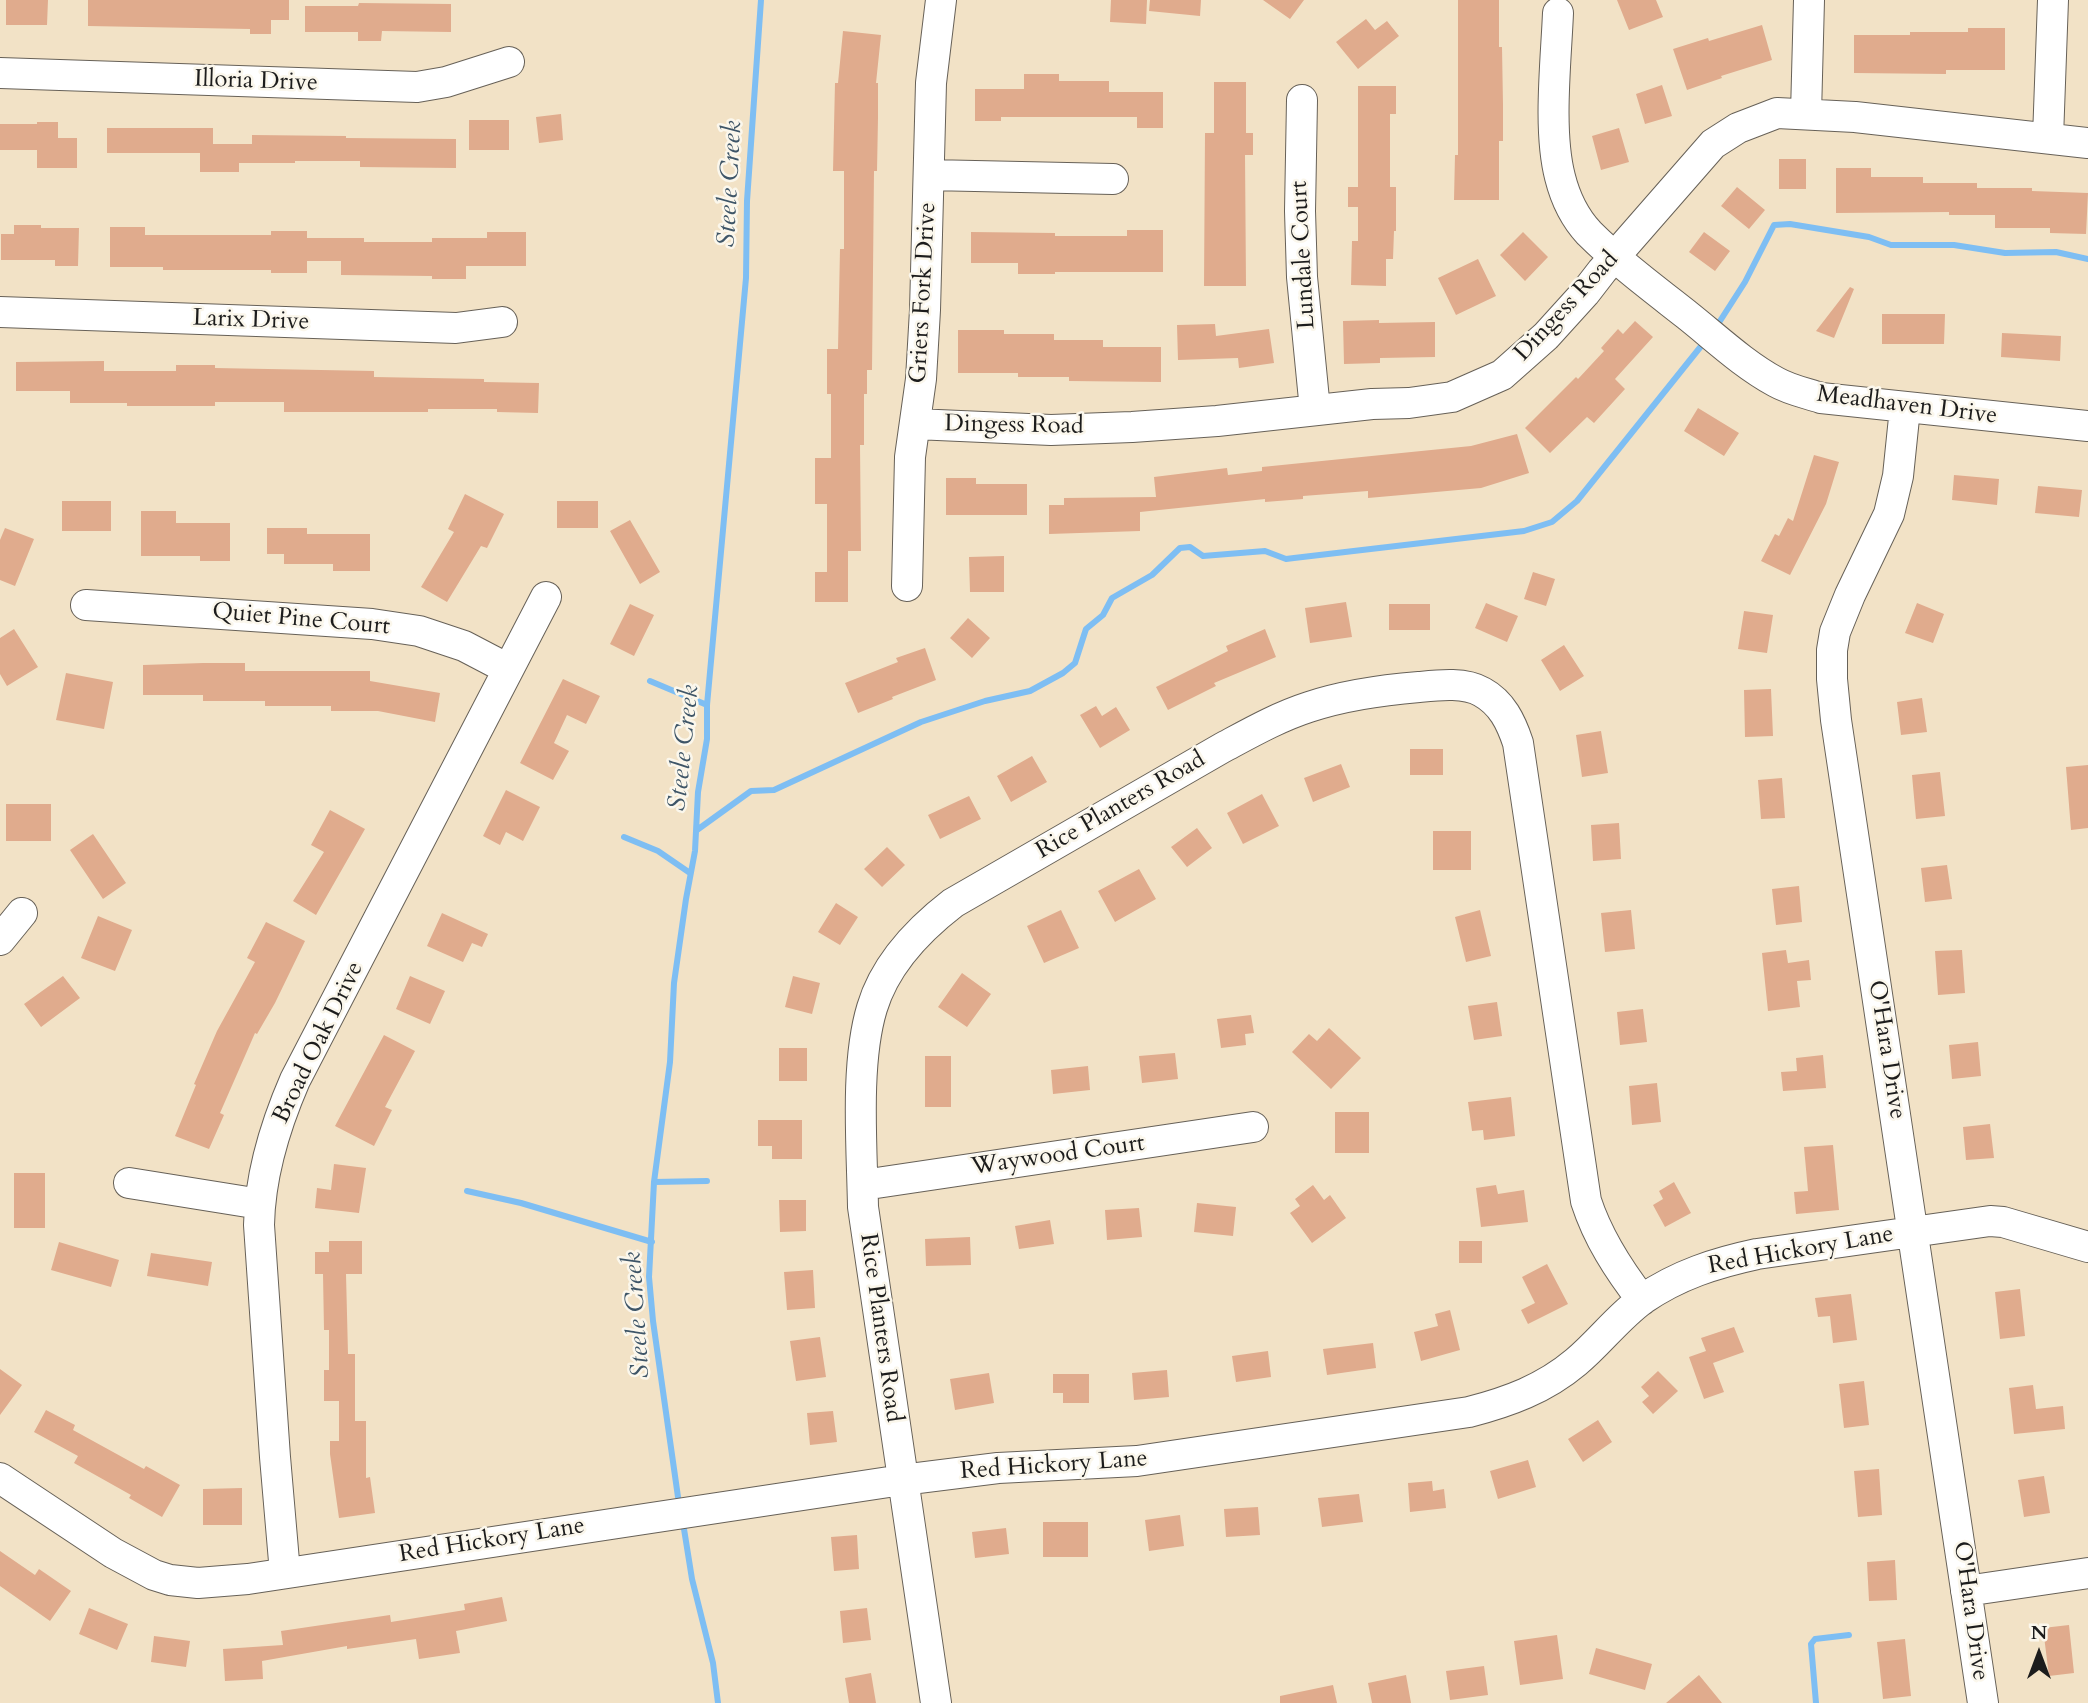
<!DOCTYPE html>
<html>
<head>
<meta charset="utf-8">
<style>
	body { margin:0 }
	#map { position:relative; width:2088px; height:1703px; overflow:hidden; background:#f2e2c6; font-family:Cardo,serif }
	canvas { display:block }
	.north { position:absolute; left:2004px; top:1619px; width:70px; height:70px; -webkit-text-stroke:5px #fbf7ec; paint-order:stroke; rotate:0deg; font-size:19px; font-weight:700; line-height:28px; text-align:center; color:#1c1c1c }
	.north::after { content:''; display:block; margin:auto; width:24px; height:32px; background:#1c1c1c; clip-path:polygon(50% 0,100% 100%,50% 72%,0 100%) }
</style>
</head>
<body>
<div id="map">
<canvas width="2088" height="1703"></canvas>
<div class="north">N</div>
</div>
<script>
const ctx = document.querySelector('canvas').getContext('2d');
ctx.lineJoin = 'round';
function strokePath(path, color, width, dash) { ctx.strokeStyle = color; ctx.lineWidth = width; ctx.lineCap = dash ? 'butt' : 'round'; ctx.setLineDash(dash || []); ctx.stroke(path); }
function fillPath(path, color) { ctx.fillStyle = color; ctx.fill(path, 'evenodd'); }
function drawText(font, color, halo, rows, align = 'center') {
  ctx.font = font + ' Cardo,serif'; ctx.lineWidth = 5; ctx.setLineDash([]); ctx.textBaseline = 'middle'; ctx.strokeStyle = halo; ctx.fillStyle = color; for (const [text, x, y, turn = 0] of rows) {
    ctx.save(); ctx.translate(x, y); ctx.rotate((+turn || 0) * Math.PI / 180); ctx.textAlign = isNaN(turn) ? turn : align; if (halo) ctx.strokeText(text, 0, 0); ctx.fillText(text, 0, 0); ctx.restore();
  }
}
const stream = new Path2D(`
	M1720,321l25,-39 29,-57 16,-1 79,13 22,8h63l51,8 51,-1 32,7
	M650,681l57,24
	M697,830l54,-39 23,-1 147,-68 64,-21 45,-10 33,-18 12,-10 11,-34 17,-14 9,-17 40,-23 28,-27 10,-1 13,9 62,-5 21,8 8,-1 230,-27 28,-9 25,-21 125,-156
	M624,837l34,14 32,22
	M654,1182l53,-1
	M467,1191l54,12 131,39
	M678,1497l-25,-176 -4,-44 5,-95 16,-120 4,-79 12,-84 9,-48 3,-59 9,-53v-34l39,-427 1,-77 14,-201
	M684,1529l8,50 21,84 5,40
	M1816,1703l-5,-59 4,-5 34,-4`);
const building = new Path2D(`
	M6,0h42l-1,25h-41z
	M88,0h201v20h-18v14h-21v-5l-162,-3z
	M1111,0h36l-1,24 -36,-2z
	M1150,0h51l-1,16 -51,-5z
	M1263,0h41l-14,19z
	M1458,0h41v47h3l1,58v36h-4v59h-45l1,-45h3z
	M1617,0h39l7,17 -34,13z
	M359,3l92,1v28l-69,-1 -1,10h-23v-9h-53v-26h53z
	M1366,19l9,11 12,-9 12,15 -41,33 -22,-27z
	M1762,25l10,35 -51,16 1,2 -35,12 -14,-41 35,-11 1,3z
	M1968,28h37v42h-59v4l-92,-1v-38h56v-3h58z
	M843,31l38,4 -5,48h2v35l-1,53h-3l-2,199h-5v24h-3v51h-4l1,106h-13v51h-33v-30h12v-68h-12v-46h16v-64h-4v-45h11l2,-100h4v-78h-11l2,-88h3z
	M1024,74h35v7h50v11h54v36h-26v-11h-136v4h-26v-32h49z
	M1214,82h32v51h7v22h-8l1,131h-42l1,-153h9z
	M1662,85l10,31 -27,8 -9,-30z
	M1358,86h38v28h-6v73h6v44h-2l-1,28h-7v27l-35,-1 1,-44h6v-34h-10v-20h10z
	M561,114l2,26 -24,3 -3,-26z
	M469,120h40v30h-40z
	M37,122h21v16h19v30h-40v-18h-37v-26h37z
	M107,128h106v16h39v-9l94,1v2l110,1v29l-96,-1v-6h-65v2h-56v9h-39v-19h-93z
	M1619,128l10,34 -28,8 -9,-34z
	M1779,159h27v30h-27z
	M1836,168h35v9h52v6h54v5h55v3l56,2 -2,41 -36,-1v-5h-55v-13h-46v-3l-113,1z
	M1737,187l28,23 -16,19 -28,-23z
	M14,225h27v3h38l-1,38h-23v-6h-54v-26h13z
	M110,227h35v8h126v-4h36v7h57v4h68v-4h55v-6h39v34h-60v13h-34v-3l-91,-1v-14h-34v12h-36v-3h-108v-3h-53z
	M1127,230h36v42h-108v2h-37v-11h-47v-31l84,1v3h72z
	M1523,232l25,25 -23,24 -25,-26z
	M1704,232l26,19 -15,20 -26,-19z
	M1478,259l18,37 -40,19 -18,-37z
	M1850,287l4,2 -20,49 -18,-7z
	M1882,314h63l-1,30h-62z
	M1379,320v3l56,-1v35l-55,1v5l-36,1 -1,-43z
	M1635,321l18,16 -38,42 10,10 -31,34 -7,-6 -37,36 -25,-25 51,-51 2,2 26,-28 -3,-3 17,-19 5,5z
	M1215,324l1,12 53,-7 5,34 -35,5 -1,-10 -60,2 -1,-35z
	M958,330h46v4h50v6h49v7h58v35l-92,-1v-4h-51v-4h-60z
	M2002,333l59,3 -1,25 -59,-4z
	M104,361v10h72v-6h39v3l159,3v6l110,2v3l55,1 -1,30 -41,-1v-3h-69v3h-144v-10h-69v4h-88v-3h-57v-12h-54v-29z
	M1698,408l41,25 -15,23 -40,-25z
	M1517,434l12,39 -48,15 -113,10v-7l-65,5v3l-38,3v-3l-125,13v19l-91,3v-29h15v-7l92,-1 -2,-20 73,-9 1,7 34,-4v-4l209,-21z
	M1814,455l25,7 -13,42 -36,71 -29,-14 14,-27 4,2 9,-18 5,3z
	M1954,475l45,4 -2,26 -45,-5z
	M946,478h30v6h51v31h-81z
	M2038,486l44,4 -3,27 -44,-4z
	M465,494l39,20 -17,34 -6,-2 -34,56 -26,-15 33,-55 -6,-3z
	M62,501h49v30h-49z
	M557,501h41v27h-41z
	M141,511h35v12h54v38h-30v-5h-59z
	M630,520l30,52 -20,12 -30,-53z
	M5,528l29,11 -19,47 -15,-6v-40z
	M267,528h40v6h63v37h-37v-7h-49v-10h-17z
	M1004,556v36h-34l-1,-35z
	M1533,572l22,7 -9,27 -22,-7z
	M1346,602l6,35 -42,6 -5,-35z
	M1486,603l32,13 -11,26 -32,-14z
	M1917,603l27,11 -11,29 -28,-10z
	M630,604l24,11 -20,41 -24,-12z
	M1389,604h41v26h-41z
	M1744,611l29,4 -6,38 -29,-4z
	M968,618l22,20 -18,20 -22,-20z
	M14,629l24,38 -31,19 -7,-12v-36z
	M1265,629l11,28 -62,26 2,3 -48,24 -12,-23 72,-36 -2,-5z
	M1564,645l20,31 -24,15 -19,-31z
	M925,648l11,32 -44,17 1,2 -35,14 -13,-30 53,-21 -2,-4z
	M203,663h42v8h125v10l70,12 -5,29 -57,-11h-47v-5h-66v-5h-62v-6h-60v-30z
	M66,673l47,9 -9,47 -48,-9z
	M563,679l37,17 -14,28 -19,-9 -13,28 15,8 -16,29 -33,-17z
	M1771,689l2,47 -28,1 -1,-47z
	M1922,698l5,34 -26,3 -4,-33z
	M1096,706l6,10 14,-9 14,23 -30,18 -20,-33z
	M1601,731l7,42 -26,4 -6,-42z
	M1410,749h33v26h-33z
	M1032,756l15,26 -36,20 -14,-26z
	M1341,764l9,23 -37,15 -9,-24z
	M2088,765v63l-17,2 -5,-63z
	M1940,772l5,44 -29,3 -4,-44z
	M1782,778l3,40 -24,1 -3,-39z
	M506,790l34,17 -17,34 -17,-9 -6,13 -17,-9z
	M1262,794l17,32 -36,18 -16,-31z
	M969,796l12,23 -41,20 -12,-24z
	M6,804h45v37h-45z
	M330,810l35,19 -49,86 -23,-14 31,-49 -13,-7z
	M1619,823l2,36 -28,2 -2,-36z
	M1197,828l15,20 -25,19 -16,-20z
	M1433,831h38v39h-38z
	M93,834l33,49 -23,16 -33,-49z
	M887,847l18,18 -23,22 -18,-18z
	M1947,865l5,34 -27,3 -4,-34z
	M1139,869l17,30 -41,23 -17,-31z
	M1799,886l3,36 -26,3 -4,-36z
	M836,903l22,14 -18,28 -22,-13z
	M1061,910l18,38 -35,15 -17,-37z
	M1480,910l11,46 -25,6 -11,-45z
	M1631,910l4,39 -30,3 -4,-39z
	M442,913l46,21 -6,13 -10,-4 -9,19 -36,-16z
	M98,916l34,14 -17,41 -34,-13z
	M266,922l39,19 -30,62 -18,31 -2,-1 -35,80 4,2 -15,34 -34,-13 21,-51 -2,-1 23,-53 38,-69 -8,-4z
	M1786,950l2,13 21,-3 2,20 -14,1 3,26 -32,4 -6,-58z
	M1962,950l3,43 -27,2 -3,-44z
	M962,973l29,21 -24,33 -29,-20z
	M63,976l17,22 -39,29 -17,-23z
	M410,976l35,15 -15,33 -34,-15z
	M793,976l27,7 -8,31 -27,-7z
	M1497,1002l5,34 -28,4 -6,-34z
	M1643,1009l4,33 -27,3 -3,-33z
	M1251,1015l3,18 -9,1 1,11 -25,3 -4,-29z
	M1329,1028l32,30 -30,31 -39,-37 17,-18 8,7z
	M384,1035l31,16 -30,56 7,3 -18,36 -39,-20z
	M1978,1042l3,34 -29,3 -3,-34z
	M779,1048h28v33h-28z
	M1175,1053l3,26 -36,4 -3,-27z
	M1823,1055l3,33 -43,3 -2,-19 16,-1 -1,-13z
	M925,1056h26v51h-26z
	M1088,1066l2,24 -37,4 -2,-24z
	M1657,1083l4,39 -29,3 -3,-39z
	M1511,1097l4,39 -31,4 -1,-10 -11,1 -4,-29z
	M1335,1112h34v41h-34z
	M758,1120h44v39h-30v-13h-14z
	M1990,1124l4,34 -28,2 -3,-33z
	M1833,1145l6,65 -43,4 -2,-22 14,-1 -4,-44z
	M334,1164l32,4 -7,45 -44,-5 2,-20 14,2z
	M14,1173h31v55h-31z
	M1674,1182l17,31 -26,14 -12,-22 10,-6 -4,-8z
	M1313,1185l11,15 6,-5 16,23 -34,25 -22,-30 10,-7 -5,-7z
	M1496,1185l2,9 26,-4 4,32 -47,5 -5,-39z
	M779,1200h27v31l-26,1z
	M1197,1203l39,4 -3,29 -39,-4z
	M1139,1208l3,29 -35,3 -2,-30z
	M1050,1220l4,24 -35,5 -4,-23z
	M970,1237l1,28 -45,1 -1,-27z
	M329,1241h33v33h-16l2,80h7v67h11v57l4,-1 5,36 -36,5 -9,-64v-13h9v-40h-15v-31h5v-40h-5l-1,-56h-8v-22h14z
	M1459,1241h23v22h-23z
	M59,1242l60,18 -8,27 -60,-17z
	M151,1253l61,9 -4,24 -61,-10z
	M1547,1264l21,40 -40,20 -7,-14 14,-7 -13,-26z
	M813,1270l2,38 -28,2 -3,-38z
	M2020,1289l5,47 -25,3 -5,-47z
	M1851,1294l6,46 -24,3 -3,-27 -12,1 -3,-19z
	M1450,1310l10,40 -39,11 -7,-29 24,-6 -3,-12z
	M1734,1327l10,25 -31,11 11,29 -20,7 -15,-42 17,-6 -5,-13z
	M820,1337l6,40 -30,4 -6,-40z
	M1373,1343l3,25 -49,7 -4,-26z
	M1268,1351l3,26 -35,5 -4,-26z
	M0,1369l22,16 -22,30z
	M1167,1370l2,27 -35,3 -2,-27z
	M1658,1371l20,20 -25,23 -11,-12 7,-6 -8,-9z
	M989,1373l5,30 -39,7 -5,-31z
	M1053,1374h36v29h-26v-10h-10z
	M1864,1381l5,44 -25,3 -5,-44z
	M2033,1385l3,24 27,-3 2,23 -51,5 -5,-46z
	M46,1410l29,15 -2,5 71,39 2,-3 34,19 -18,32 -33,-19 2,-3 -57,-32 4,-7 -44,-24z
	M833,1411l4,31 -27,3 -3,-32z
	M1598,1420l14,22 -29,20 -15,-23z
	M1528,1460l8,27 -38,12 -8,-28z
	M1879,1469l3,46 -24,2 -4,-46z
	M2044,1476l6,37 -26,4 -6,-37z
	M1432,1481l1,10 11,-2 2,19 -36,4 -2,-29z
	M242,1488v37h-39v-36z
	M1359,1494l4,28 -41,5 -4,-29z
	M1258,1507l2,28 -34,2 -2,-28z
	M1180,1515l4,31 -35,5 -4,-31z
	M1043,1522h45v35h-45z
	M1006,1528l3,26 -34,4 -3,-26z
	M857,1535l2,34 -25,2 -3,-34z
	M0,1551l35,24 4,-6 32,22 -21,30 -50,-35z
	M1895,1560l2,40 -28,1 -2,-39z
	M502,1597l5,24 -51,10 4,22 -41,6 -3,-20 -69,10v-3l-85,15 1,18 -38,2 -2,-32 60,-4 -2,-14 109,-16 1,7 74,-12 -1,-6z
	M89,1608l39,16 -11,26 -38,-16z
	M867,1608l4,32 -28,3 -3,-32z
	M2069,1625l5,48 -25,3 -6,-48z
	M1557,1635l6,44 -43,6 -6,-44z
	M154,1636l36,5 -4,26 -35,-5z
	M1905,1639l6,57 -28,3 -6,-57z
	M1596,1648l56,16 -7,26 -56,-16z
	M1484,1666l4,29 -38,5 -4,-29z
	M871,1673l5,30h-27l-4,-25z
	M1406,1675l5,28h-39l-4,-20z
	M1699,1675l23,28h-56z
	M1333,1685l4,18h-57v-7z`);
const minor = new Path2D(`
	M1558,13c-2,48 -10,118 2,164 5,20 15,41 29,56 30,30 65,56 98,82 29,23 56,49 89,67 14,8 30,11 45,16l267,28
	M0,73l417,14 29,-5 63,-20
	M1302,100l-2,111 2,66 13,133
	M1806,114l3,-114
	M2048,138l5,-138
	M929,175l184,4
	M0,312l456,16 46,-6
	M1905,408l-7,68 -9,38 -39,81 -15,37 -3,18v29l4,41 147,983
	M915,424l136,6 81,-3 85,-6 155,-17 37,-1 43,-6 50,-22 44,-39 39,-43 17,-22 111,-127 25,-16 39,-15 78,4 233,26
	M907,586l3,-129 11,-78 4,-69 6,-227 10,-83
	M86,605l286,19 47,7 45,15 44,23
	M0,940l22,-27
	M129,1183l131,21
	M863,1185l390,-58
	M0,1478l113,75 41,22 16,5 28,3 50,-4 654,-99 96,-12 139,-7 332,-49c39,-10 75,-23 107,-50 23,-19 42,-45 67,-63 35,-24 72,-36 114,-45l233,-33 13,1 85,25
	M285,1573l-10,-116 -16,-232c1,-50 16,-99 36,-145l251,-483
	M1966,1591l122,-18
	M936,1703l-73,-496c-1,-60 -8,-143 9,-199 13,-44 46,-78 81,-105l269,-155c28,-15 56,-31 87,-41 36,-12 73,-17 110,-20 20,-2 46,-5 63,5 20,11 29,30 36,51l68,458c12,37 32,68 56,99`);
const streetNames = [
	["Illoria Drive",256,82,2],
	["Lundale Court",1304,255,-93],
	["Griers Fork Drive",924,293,-87],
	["Dingess Road",1567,307,-47],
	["Larix Drive",251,321,2],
	["Meadhaven Drive",1907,406,7],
	["Dingess Road",1014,426,1],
	["Quiet Pine Court",301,620,5],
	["Rice Planters Road",1121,806,-30],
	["Broad Oak Drive",319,1043,-64],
	["O'Hara Drive",1886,1050,81],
	["Waywood Court",1058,1156,-8],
	["Red Hickory Lane",1801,1251,-10],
	["Rice Planters Road",880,1328,82],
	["Red Hickory Lane",1054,1466,-4],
	["Red Hickory Lane",492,1541,-9],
	["O'Hara Drive",1970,1611,82]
];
const waterNames = [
	["Steele Creek",731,184,-87],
	["Steele Creek",685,748,-84],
	["Steele Creek",638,1315,-94]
];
strokePath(stream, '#7ebef3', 6);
fillPath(building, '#e0ab8d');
strokePath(minor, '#676158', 32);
strokePath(minor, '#fff', 30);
drawText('24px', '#1c1c1c', '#fbf7ec', streetNames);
drawText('italic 26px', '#3e5567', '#fbf7ec', waterNames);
</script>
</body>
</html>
